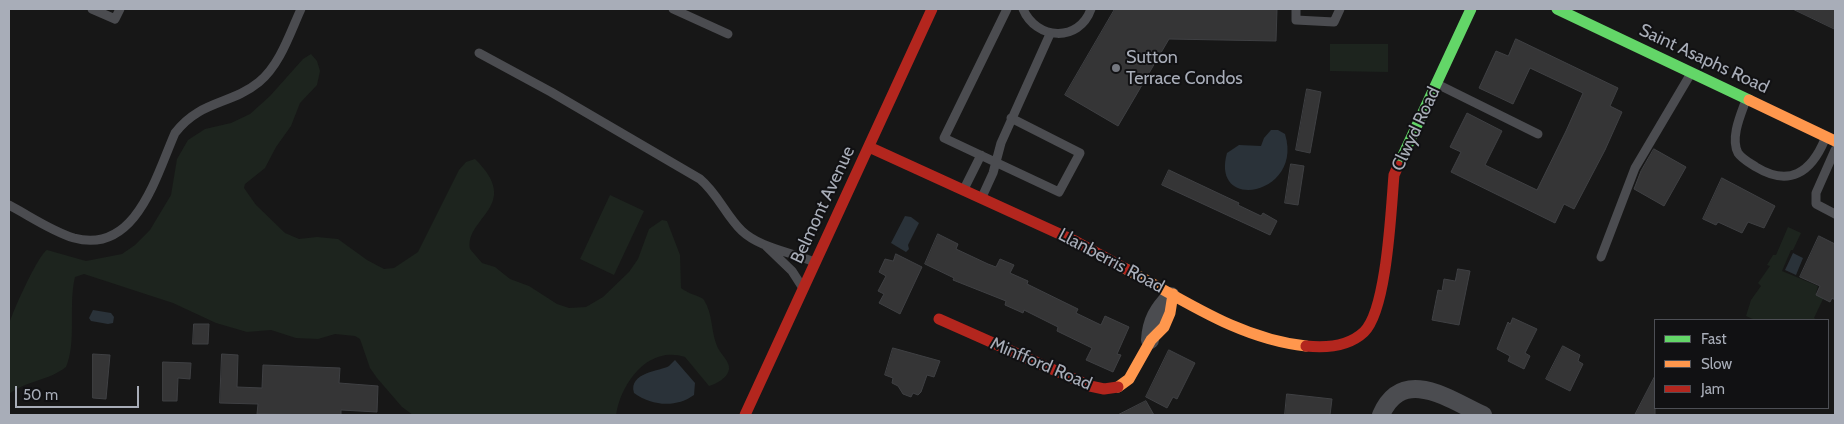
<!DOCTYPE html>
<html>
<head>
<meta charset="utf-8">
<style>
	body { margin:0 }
	#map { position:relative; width:1844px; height:424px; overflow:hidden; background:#171717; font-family:Cabin,sans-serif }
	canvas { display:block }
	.frame { position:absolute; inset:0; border:10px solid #a8adb8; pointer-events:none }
	.legend { position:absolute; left:1654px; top:319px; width:175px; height:90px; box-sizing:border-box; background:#111113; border:1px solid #4d4f55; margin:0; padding:6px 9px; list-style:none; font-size:15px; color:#a8adb8 }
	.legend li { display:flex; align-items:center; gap:10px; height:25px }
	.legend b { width:25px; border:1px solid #4d4f55 }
	.scale { position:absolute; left:15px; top:386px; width:124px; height:22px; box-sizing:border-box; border:2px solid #a8adb8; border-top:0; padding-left:6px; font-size:15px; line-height:18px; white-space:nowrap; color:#a8adb8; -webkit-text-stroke:4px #111113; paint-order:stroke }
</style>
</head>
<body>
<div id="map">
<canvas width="1844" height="424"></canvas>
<div class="frame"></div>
<ul class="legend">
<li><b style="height:6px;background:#63d668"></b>Fast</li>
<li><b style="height:6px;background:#ff974d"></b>Slow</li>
<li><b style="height:6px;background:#b3261e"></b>Jam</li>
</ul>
<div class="scale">50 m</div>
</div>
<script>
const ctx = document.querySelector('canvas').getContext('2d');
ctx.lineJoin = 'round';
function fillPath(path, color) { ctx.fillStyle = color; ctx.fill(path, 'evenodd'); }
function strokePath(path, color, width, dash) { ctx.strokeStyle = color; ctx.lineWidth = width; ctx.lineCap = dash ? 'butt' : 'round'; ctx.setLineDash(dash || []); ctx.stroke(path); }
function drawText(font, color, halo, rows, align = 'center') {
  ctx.font = font + ' Cabin,sans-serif'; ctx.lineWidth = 4; ctx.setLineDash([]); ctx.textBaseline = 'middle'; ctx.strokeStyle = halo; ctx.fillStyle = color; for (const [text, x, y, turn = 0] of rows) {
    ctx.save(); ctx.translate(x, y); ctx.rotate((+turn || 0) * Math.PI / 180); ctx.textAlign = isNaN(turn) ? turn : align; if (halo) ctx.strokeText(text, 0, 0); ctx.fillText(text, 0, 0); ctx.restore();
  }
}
const green = new Path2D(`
	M1330,44h58v28l-58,-1z
	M311,54l6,7 3,10 -3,14 -17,18 -9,23 -15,21 -11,21 -20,16 -1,4 12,17 29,28 14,6 18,-2 21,2 29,21 17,9 10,-1 24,-16 41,-82 7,-8 9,-3c48,47 -10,58 -5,90l12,14 13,4 15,12 19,7 28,18 12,4 17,-1 17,-10 26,-25 9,-13 11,-30 13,-9 5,1 13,34 1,33c7,6 20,8 23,12 9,14 7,32 13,46 3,8 13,15 12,23 -1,9 -13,15 -20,17l-24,-29c-37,-12 -64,26 -69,58h-203l-11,-8 -25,-29 -7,-10 -10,-29 -5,-3 -20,-2 -17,5 -22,-1 -25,-8 -24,2 -31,-9 -43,-20 -89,-29 -9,3c-7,28 2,65 -9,90 -18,14 -38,13 -57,27 0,-17 -4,-56 0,-69 3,-12 29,-70 38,-75l39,11 36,-7 13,-9 15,-15 21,-35 6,-36 11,-19 17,-11 26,-6 19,-9 20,-18 33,-37z
	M610,195l34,16 -30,64 -34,-16z
	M1788,227l13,6 -8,17h-2l-9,21 36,15 -2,7 8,4 -10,21 3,2h-62l-9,-4 5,-16 10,-14 -3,-3 12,-17 -3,-1 6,-10h3z`);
const water = new Path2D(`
	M1271,130h7l7,4c19,61 -75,79 -58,19l12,-8 22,1 3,-8z
	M905,216l6,1 8,6 -11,22 1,4 -3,3 -15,-9z
	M1793,253l10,5 -7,17 -11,-5z
	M93,310l18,3 3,4 -1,6 -5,1 -17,-3 -2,-3z
	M675,360l20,23 -1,12c-18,13 -42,11 -60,-2 -6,-21 27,-22 35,-27 2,-2 4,-4 6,-6z`);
const building = new Path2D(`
	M1115,9h162l-1,32 -107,-2 -51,87 -53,-31z
	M1793,9h42v20z
	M1516,39l102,49 -8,18 12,6 -17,38 -31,59 -10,-5 -9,19 -104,-51 10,-20 -11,-5 17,-34 35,18 -17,34 52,25 29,-59 17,-38 -53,-25 -17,36 -34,-16 17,-37 12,5z
	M1307,89l14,3 -11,61 -14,-3z
	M1654,149l32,18 -22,39 -30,-17 7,-18z
	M1291,164l13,2 -6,39 -13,-2z
	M1169,170l70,33 -1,2 23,11 2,-3 14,8 -7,14 -108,-50z
	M1722,178l53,28 -11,22 -16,-6 -6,11 -24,-11 -2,3 -13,-6z
	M938,234l20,10 -2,5 32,15 8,3 4,-8 14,6 -4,8 18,8 -1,3 51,25 -2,4 25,12 4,-9 24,11 -12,27 4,1 -8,17 -27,-12 6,-12 -35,-17 1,-4 -34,-17 -1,3 -18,-8 1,-4 -53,-21 1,-2 -29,-14z
	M1819,236l16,8v56l-3,-2 -2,4 -14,-7 4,-9 -20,-9z
	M896,254l26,13 -22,47 -21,-11 5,-9 -6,-3 8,-15 -7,-4 6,-13 8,2z
	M1458,269l12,2 -11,54 -27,-5 6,-30 4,1 2,-12 11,2z
	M1513,318l24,11 -12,24 5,3 -6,13 -16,-8 2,-5 -13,-7 11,-27 2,2z
	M194,324h15l-1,20h-15z
	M1563,346l17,9 -2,6 5,3 -13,27 -24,-12z
	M893,348l47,13 -6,16 -7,-2 -6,17 -3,3 -5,-2 -2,4 -8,-3 -5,-8 -6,-3 1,-5 -8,-3z
	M1169,350l26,13 -18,36 -4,-2 -6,11 -21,-11z
	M93,354l17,1 -4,44 -13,-1z
	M222,354l16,1 -1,32 25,1 1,-23 77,3 -1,15 39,3 -1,26 -36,-2v5l-84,-1 1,-10 -38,-1z
	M163,362l28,1 -1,16 -12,-1 -1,23h-14z
	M1655,376v39h-20z
	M1287,394l45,5 -2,16h-45z
	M1146,401l8,14h-36z`);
const lane = new Path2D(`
	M92,9l23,10 5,-10
	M673,9l55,25
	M1007,9l-63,129 115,54 21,-39 -69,-35
	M1023,9c13,31 56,34 68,0
	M1296,9v11l38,2 6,-13
	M479,53l72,39 149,87c18,15 26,37 42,52 18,17 49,21 72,31
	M1439,85l99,49
	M1746,100c-5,14 -16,38 -8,53 4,6 12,10 18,14 33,20 55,6 69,-28
	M1835,150l-19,43v11l19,10
	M964,189l17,-34
	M982,197l11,-24 8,-30 49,-109
	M9,205c21,11 42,26 65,33 62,17 82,-62 101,-105 25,-33 56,-28 84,-51 21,-17 31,-49 42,-73
	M766,246l26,25 9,14
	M1601,257l34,-89 55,-93`);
const street = new Path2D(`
	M1150,340c1,-19 8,-31 21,-44
	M1381,415c22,-50 69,-15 102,0`);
const fast = new Path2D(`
	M1557,9l192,91
	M1398,166l73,-157`);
const slow = new Path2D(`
	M1749,100l86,41
	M1126,269c58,31 113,70 180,77
	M1118,387l11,-8 22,-39 13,-13 6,-14 3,-19`);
const jam = new Path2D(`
	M869,147l206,94 51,28
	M939,319l151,67 14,3 14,-2
	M1306,346c19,2 42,1 58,-14 23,-22 27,-123 30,-157l4,-9
	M745,415l187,-406`);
const markers = [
	[1116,68,5,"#757880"]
];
const poiNames = [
	["Sutton",1126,58],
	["Terrace Condos",1126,79]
];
const streetNames = [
	["Saint Asaphs Road",1704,59,25],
	["Clwyd Road",1416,129,-65],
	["Belmont Avenue",823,205,-65],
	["Llanberris Road",1111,261,28],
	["Minfford Road",1041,364,23]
];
fillPath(green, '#1d241e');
fillPath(water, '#2a3239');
fillPath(building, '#353536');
strokePath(building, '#3f4043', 1);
strokePath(lane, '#4b4c50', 9);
strokePath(street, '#4b4c50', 18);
strokePath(fast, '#63d668', 11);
strokePath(slow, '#ff974d', 11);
strokePath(jam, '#b3261e', 11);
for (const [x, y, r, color] of markers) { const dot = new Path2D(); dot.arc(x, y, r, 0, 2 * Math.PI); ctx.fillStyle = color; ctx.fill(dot); strokePath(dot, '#111113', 2); }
drawText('18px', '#a8adb8', '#111113', poiNames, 'left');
drawText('18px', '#a8adb8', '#111113', streetNames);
</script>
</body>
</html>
